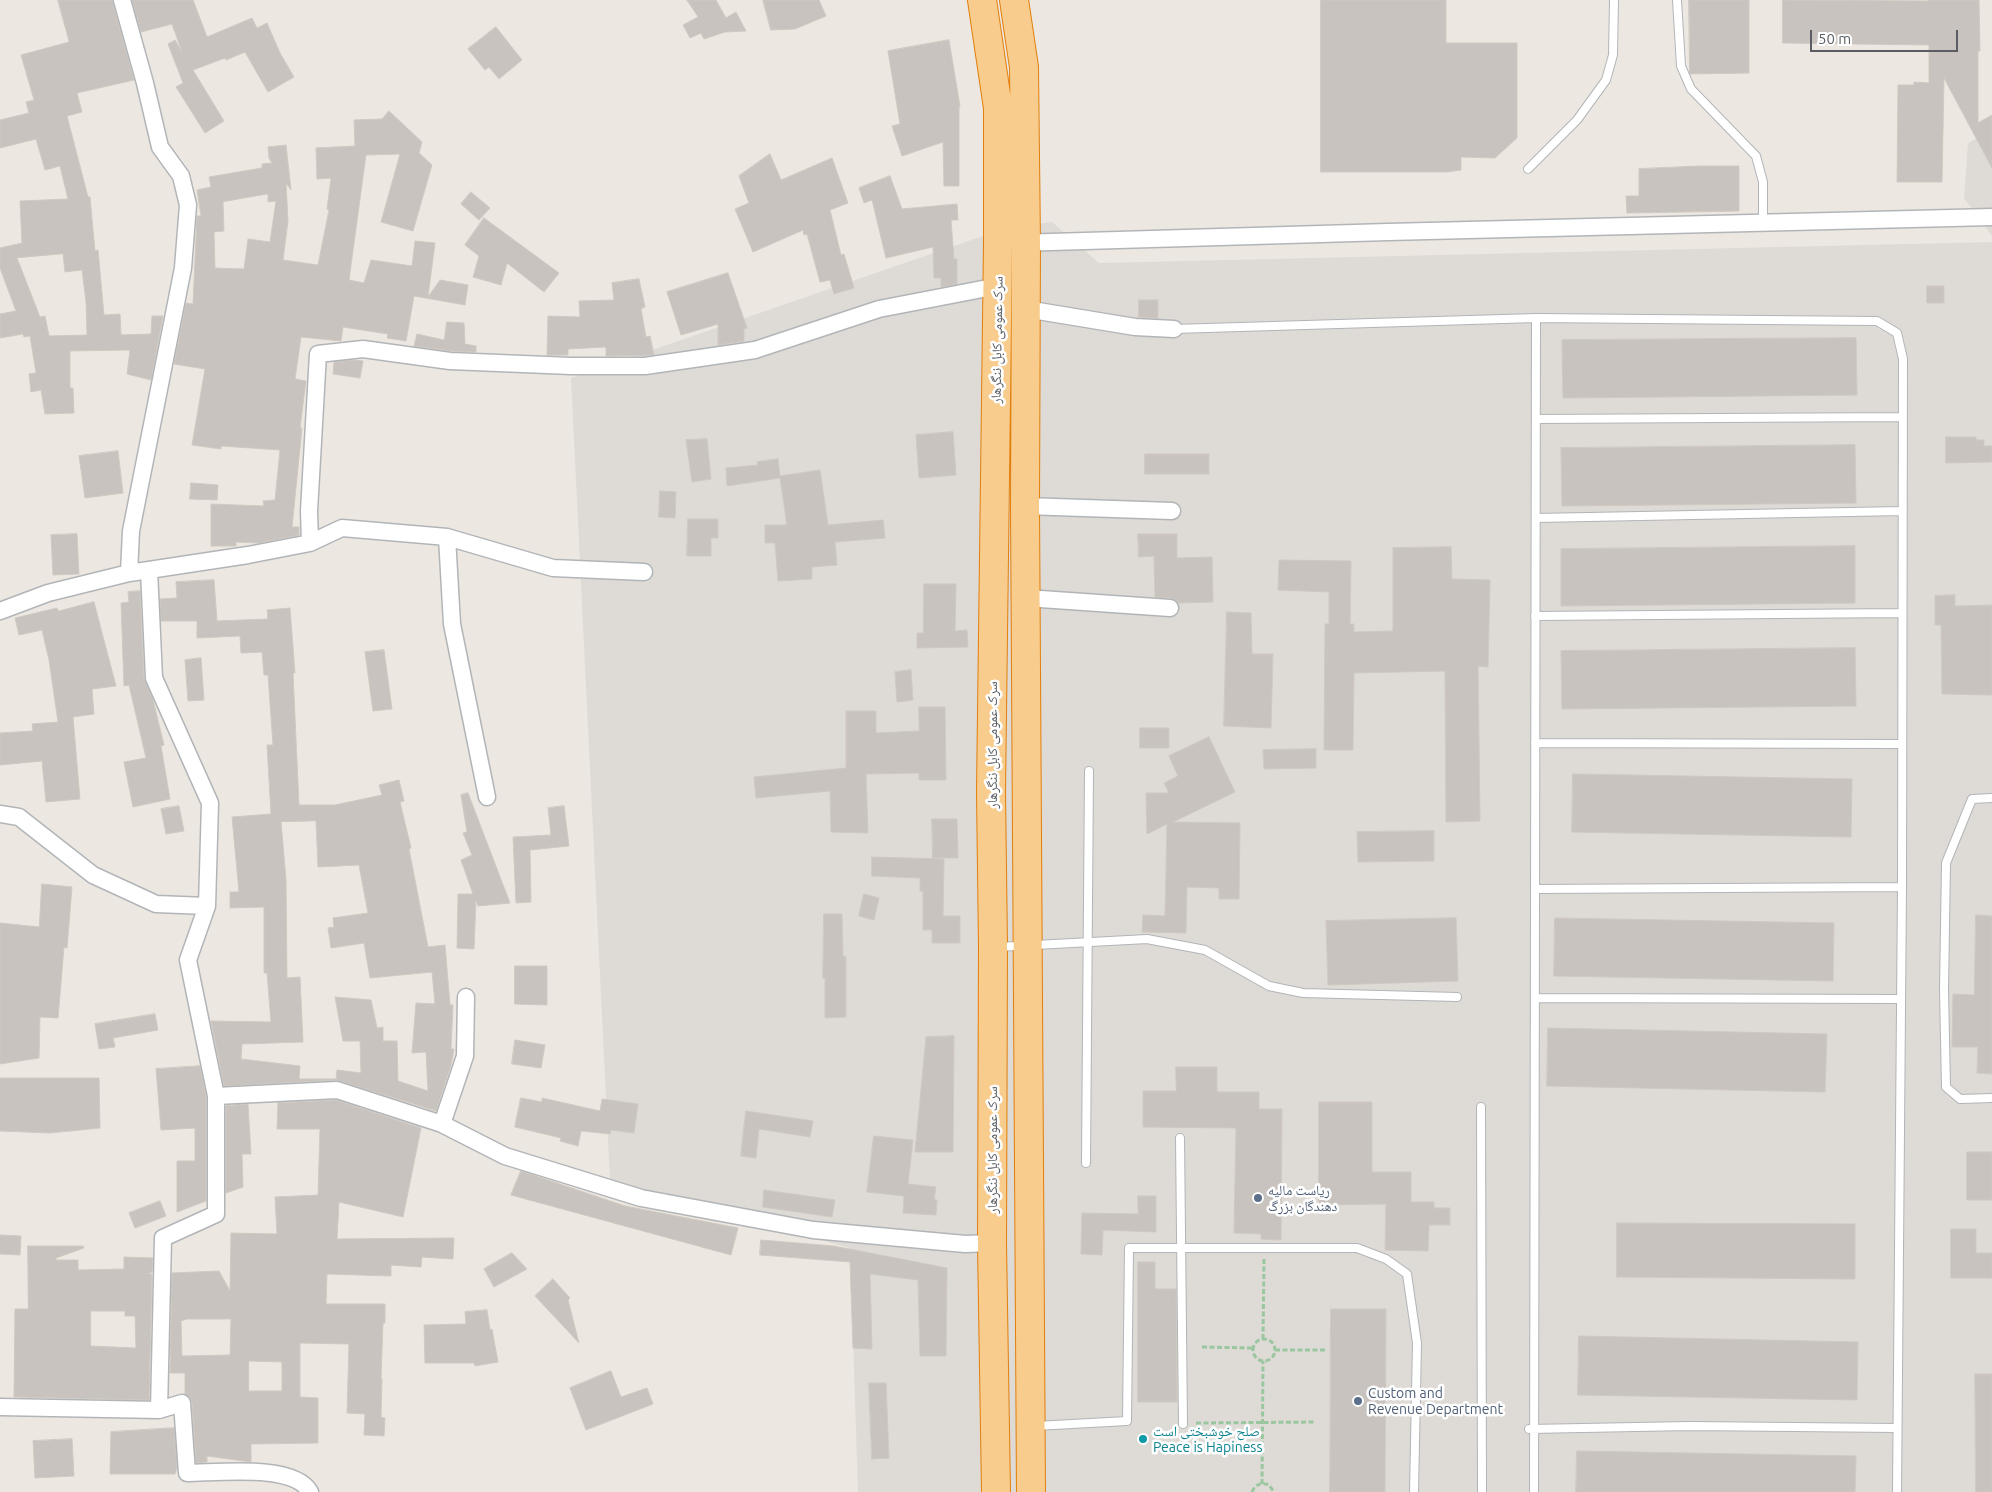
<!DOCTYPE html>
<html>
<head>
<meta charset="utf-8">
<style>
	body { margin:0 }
	#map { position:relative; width:1992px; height:1492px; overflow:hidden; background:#ece8e1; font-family:Ubuntu,sans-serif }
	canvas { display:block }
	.scale { position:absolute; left:1810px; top:30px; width:148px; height:22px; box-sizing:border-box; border:2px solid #5a5e62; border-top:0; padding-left:6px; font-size:15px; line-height:18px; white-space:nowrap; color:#5a5e62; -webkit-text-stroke:4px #fff; paint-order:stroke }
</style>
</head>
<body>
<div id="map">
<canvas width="1992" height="1492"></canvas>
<div class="scale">50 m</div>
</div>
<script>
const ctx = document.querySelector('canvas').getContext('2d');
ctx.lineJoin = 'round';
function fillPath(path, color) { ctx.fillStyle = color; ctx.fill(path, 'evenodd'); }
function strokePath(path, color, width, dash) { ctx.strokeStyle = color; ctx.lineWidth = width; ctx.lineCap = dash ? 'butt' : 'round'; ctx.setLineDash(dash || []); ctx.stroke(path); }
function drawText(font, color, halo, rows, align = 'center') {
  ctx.font = font + ' Ubuntu,"Noto Naskh Arabic",sans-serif'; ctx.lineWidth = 5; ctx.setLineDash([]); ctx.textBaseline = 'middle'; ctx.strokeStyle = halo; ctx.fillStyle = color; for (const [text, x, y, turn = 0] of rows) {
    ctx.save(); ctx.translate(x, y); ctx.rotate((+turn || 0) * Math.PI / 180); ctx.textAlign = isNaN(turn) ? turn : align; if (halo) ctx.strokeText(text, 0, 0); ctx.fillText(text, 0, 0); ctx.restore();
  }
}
const industrial = new Path2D(`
	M1992,130v106l-28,-38 4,-55z
	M1052,222l47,41 893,-21v1250h-1134l-8,-244 -240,-67 -39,-803 435,-150z`);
const building = new Path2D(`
	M58,0h54l22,80 -57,13 5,19 -15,4 21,81h2l5,54 3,-1 6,65 16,-1 1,21 30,-1 1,-18h11l-12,64 -24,-6 3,-24 -60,1v37h3l1,25 -29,1 -4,-24 -10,2 -2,-18 7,-1 -6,-37 -6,1 -1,-3 -23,4v-24l16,-3 -16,-43v-20l22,-5 -2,-42 48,-2 -8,-33 -15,4 -9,-31 -36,9v-28l29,-7 -3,-11 8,-2 -13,-45 48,-13zM63,254l2,18 17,-2 4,32 1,33 -38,1 -4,-20 -5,1 -23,-59z
	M132,0h61l14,37 45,-19 5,10 10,-5 13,30 14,24 -26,15 -23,-40 -19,8 -1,-2 -32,12 31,51 -19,12 -29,-46 7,-4 -15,-39 7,-4 7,12 -10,-28 -31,8z
	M687,0h29l10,18 10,-6 10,19 -21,1 -21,7 -3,-6 -11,5 -7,-13 15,-8z
	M763,0h56l7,16 -31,13 -24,1z
	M1321,0h125v43h71v95l-22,20 -34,-1v13l-14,2h-126z
	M1689,0h60v73l-59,1z
	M1783,0l145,1v-1h51l1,51h-2v72l14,-8v53l-48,-90 -2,104h-45l1,-97h16v-3l15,1v-38l-146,-2z
	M496,27l26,33 -23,19 -10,-12 -4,3 -17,-21z
	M949,40l11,66 -1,1v79h-15l-1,-44 -41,14 -10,-30 8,-2 -12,-73z
	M389,111l33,31 -3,11 13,12 -19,66 -32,-9 19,-68 -34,1 -17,125 15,3 7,-23 41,6 3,-25 20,2 -7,54 12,-17 28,5 -3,20 -51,-9 -8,45 -19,-3 1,-4 -45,-7 -2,14 -40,-4 -6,42 11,2 -6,47h2l-10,99h7v8l-41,8 -22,-1v4h-25v-42l53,2 -1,-5 12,-1 5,-50 -59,-4v3l-29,-4 13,-76 -31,-5 12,-61 7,1 4,-88h4l-4,-26 14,-3 -2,-10 53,-9v-4l10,-1 -3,-5 -1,-11 18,-2 5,45 -5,-7 2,38 -5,39 35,5 11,-55 -2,-1 4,-31 -14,1 -1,-31 39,-2 -1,-26 28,-1zM268,194v8l8,-1 -6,41 -22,-3 -4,30 -29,-1 -1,-36 10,-1 -1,-29z
	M770,154l11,26 51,-22 16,45 -18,7 11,45 3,-1 10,34 -20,6 -4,-14 -10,2 -13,-48 -3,1 -1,-5 -50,22 -18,-43 14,-6 -10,-27z
	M1700,166h39v45l-112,2 -1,-17h13v-27z
	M890,176l12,33 55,-5 1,16h-7l3,39h3v25l-16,3v-9h-7l-1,-31 -47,11 -14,-58 -8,3 -5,-15z
	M471,192l19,16 -11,12 -18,-16z
	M484,218l75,55 -15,19 -37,-29 -6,22 -28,-8 6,-21 -14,-11z
	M728,273l19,55 -3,1v12l-26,4v-21l-37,11 -14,-43z
	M639,279l6,28 -4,2 5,28 4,-1 4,19 -48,1v-9l-38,2v6h-21l1,-39 32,1 -1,-16 35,-1 -2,-17z
	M1927,286h17v17h-17z
	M1139,300h19v18l-19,-1z
	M447,322l17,1 1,21 11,2v6l-25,-1 -37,-5 3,-12 27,6z
	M1856,338l1,57 -294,3 -1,-58z
	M354,360l9,1 -3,17 -27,-4 1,-12z
	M953,432l3,43 -37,3 -3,-43z
	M1946,437h30v3h8v6h8v16l-46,1z
	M707,439l4,40 -19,3 -6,-42z
	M1855,445l1,58 -294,3 -1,-58z
	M118,451l5,42 -38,5 -6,-42z
	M1145,454h64v20h-64z
	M778,459l2,17 40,-6 8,55 55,-5 2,18 -50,4 2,23 -25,2v12l-34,2 -3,-38h-10v-18h22l-7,-47 -53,8 -1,-18 32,-3 -1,-3z
	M191,483l27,2 -1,15 -27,-1z
	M660,491l16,1 -1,26 -16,-1z
	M688,519h30v19h-7v18h-24z
	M77,534l2,40 -26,1 -2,-40z
	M1138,534h39v24l35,-1 1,45 -34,1 -8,-5 -16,-1 -1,-41 -15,1z
	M1855,546v57l-294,3v-57z
	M1451,547l1,32 38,1 -2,87 -10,-1 2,155 -34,1 -1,-151 -91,2 -1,77h-29l1,-126h4v-32l-51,-2 1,-30 72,1 -1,63h4v8l39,-1v-83z
	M214,580l3,41 51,-2 -1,-9 23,-2 5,65h-2l6,132h36l47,-10 -3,-10 20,-5 5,21 -4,1 11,46 -2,1 19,98 17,-2 5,60h3l-2,44h3l-3,16 -15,46 -99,-31 -113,6 -13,-65 60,1 -4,-49h-3v-66l-34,1v-16h9l-7,-75 39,-3 -4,-69h6l-5,-70h-4l-2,-23 -21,1 -1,-17 -43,2v-17h-36l-1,-22 17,-1 -1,-16zM316,821l2,46 41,-2 9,48 -35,5 1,9 -6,1 3,20 33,-5 6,35 62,-6 3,32 -19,-1 -4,50 14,-1 2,39 -30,-10 -1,-40h-14v-14l-6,1 -6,-28 -36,-3 8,44h17l1,32 -24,-3 -1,9h-37l1,-13 -59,-7 1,-15 61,-2 -3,-65 -13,1 -1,-99 -5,-57z
	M924,584h32l-1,47 12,-1 1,17 -51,1v-15h6z
	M140,591l4,87 9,22 11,45 -3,1 9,53 -37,8 -9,-45 22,-4 -17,-73 -5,1 -3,-83 8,-1 -1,-10z
	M1955,595v11l37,-1v90l-50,-1 -1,-69h-6v-29z
	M94,602l22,84 -24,3 2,25 -21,3 7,82 -34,3 -4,-41 -42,4v-32l33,-2 -1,-7 26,-2 -9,-62 -7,-30 -23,5 -4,-17 42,-10 1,3z
	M1227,612l24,1 1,41h21l-2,74 -47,-2z
	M1855,648l1,58 -294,3 -1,-58z
	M384,650l8,59 -19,2 -8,-59z
	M201,658l3,42 -16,1 -3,-41z
	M911,670l2,30 -16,2 -2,-30z
	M919,707h26l1,73h-27v-7l-53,1 2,59 -37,-1 -1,-41 -74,7 -2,-21 92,-9v-57h30v22l43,-2z
	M1140,728h29v20h-29z
	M1209,737l26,55 -62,30 67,1 -1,76h-20v-11l-32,-1 -1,46 -44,-1 1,-17 22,1 2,-92 -20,10 -1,-41h23l-5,-10 14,-7 -9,-20z
	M1316,749v19l-52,1 -1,-19z
	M1573,774l279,5 -1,58 -279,-5z
	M468,793l42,110 -32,3 -2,-6 -2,49 -17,-1 1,-54h15l-12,-34 11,-5 -9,-22 4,-1 -6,-37z
	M179,806l5,25 -18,3 -5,-25z
	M564,806l5,40 -39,4 1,52 -15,1 -3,-66 38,-2 -3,-27z
	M932,819h25l1,39h-25z
	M1434,831v30l-76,1 -1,-30z
	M872,857l72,2 -1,57h17v27h-28v-13h-9v-39h-3v-13l-48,-2z
	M42,884l30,3 -5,61 -3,-1 -6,71 -18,-1 -1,41 -39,6v-141l39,4z
	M864,894l15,4 -5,22 -15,-4z
	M824,914h18l1,42 3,1v60l-21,1v-40h-2z
	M1976,915l16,1v158l-15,-1 1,-26h-26l1,-53 21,1z
	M1456,918l2,63 -130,4 -2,-64z
	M1555,918l279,5 -1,58 -279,-5z
	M515,966h32v39l-32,-1z
	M155,1014l3,16 -45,8 2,9 -16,2 -4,-25z
	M1548,1028l279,6 -2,58 -278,-6z
	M954,1036l-1,116h-38l11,-115z
	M515,1040l30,5 -4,23 -29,-4z
	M200,1066l6,31v104l-29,11v-51h18v-33l-34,2 -5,-61z
	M1176,1067h41v25h42v17h23l-1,131 -20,-1v-5l-27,-1 2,-105 -93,-1v-36h33z
	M0,1078h99l1,50 -50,5 -50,-2z
	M521,1098l21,4v-4l58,13 2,-12 36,5 -4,29 -23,-3 -1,4 -29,-3 -3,15 -18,-5 1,-3 -46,-11z
	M336,1100l85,28 -18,89 -64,-15 -2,37 117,-1 -1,21 -31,-2 -1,10 -30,-2v11l-64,-2 -1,30h59v19h-2l-2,56h1l-1,38 4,1 -1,18 -20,-1 1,-21 -18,-1 2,-69 -49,-1v54l18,1v45l-67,1v18l-44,-6v6l-11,1 -4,-61 -2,-5 -5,-3v-21h-15l2,-100 47,-2 11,20 1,-58 46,1 -2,-37 43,-2 2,-66h-43l1,-26zM188,1319h43l-1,36 -48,1 -1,-35zM249,1361l33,1v29h-33z
	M1319,1102h53v70h39v30h23v6h16v17h-21l-1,26 -43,-1 1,-46 -67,1z
	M248,1104l3,50h-9l1,33 -17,6v-87z
	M746,1111l67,10 -3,16 -51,-8 -3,29 -15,-2z
	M874,1136l39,4 -5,44 28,3 -2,12 3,1 -1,15 -33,-2 1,-17 -37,-4z
	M1967,1152h25v48h-25z
	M521,1171l104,35 113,22 -7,27 -220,-60z
	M764,1190l71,10 -3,17 -69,-10z
	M1138,1196h18v36l-53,-2 -1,25 -21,-1 1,-41 56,1z
	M160,1201l6,15 -31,12 -6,-15z
	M1617,1223l238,1v55l-238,-2z
	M1951,1229h25v24h16v25h-41z
	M0,1235l21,1 -1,19 -20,-1z
	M761,1240l73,6 113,22 -1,88h-26l-2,-76 -48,-6 2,75 -19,-1 -3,-86 -90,-7z
	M28,1246h55l1,2 -28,10v2h22v10l46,-1v-12l29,1 -1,14 -4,2h4l-3,126 -135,-3 1,-88h13zM91,1311h34v5h10l1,32 -45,-2z
	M512,1253l15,16 -33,18 -10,-18z
	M1138,1262h17v27h21l1,113h-39z
	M553,1279l17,19 -2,2 11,43 -44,-47z
	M1331,1309h55l-1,183h-55z
	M487,1310l3,20 2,-1 6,33 -23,4 -1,-3h-49l-1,-38 42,-1 -1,-12z
	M1579,1336l279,6 -1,58 -279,-5z
	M611,1371l10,26 26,-9 6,16 -67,26 -16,-42z
	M1975,1374h17v118h-16z
	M869,1383h17l3,75 -17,1z
	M174,1428l3,39 -2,7h-65l1,-42z
	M72,1439l2,37 -39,2 -2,-37z
	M1577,1451l279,5 -1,36h-279z`);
const path = new Path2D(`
	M1253 1350a11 11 0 1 1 22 0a11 11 0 1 1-22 0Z
	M1263,1339l1,-80
	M1202,1347l51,1
	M1275,1350h52
	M1196,1423l120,-1
	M1262,1484l1,-123
	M1252,1492c3,-8 10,-10 17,-7l5,7`);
const lane = new Path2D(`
	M1677,0l4,66 10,23 65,67 7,26v40
	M1528,169l49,-49 29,-40 7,-25 1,-55
	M1174,329l362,-11 341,3 20,12 6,26 -1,528 -5,605
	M1536,419l367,-2
	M1536,518l366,-7
	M1535,616l367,-3
	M1535,743l366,1
	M1992,798l-20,1 -26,64 -2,127 2,97 14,12 32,-1
	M1535,889l367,-2
	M998,947l149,-8 58,11 64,36 34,7 154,4
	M1535,998l365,1
	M1481,1107l1,385
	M1180,1138l3,286
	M1086,1163l3,-392
	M1035,1426l92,-5 2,-173h228l29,11 21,15 10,69 -3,149
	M1529,1429l161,-3 207,2
	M1534,1492l2,-1174`);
const street = new Path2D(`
	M122,0l23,83 15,64 21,29 7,29 -5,63 -52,263 -2,42 20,-3 5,108 56,125 -3,103 -19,54 28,136v118l-53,24 -4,172 23,-7 5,70c29,0 107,-10 123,19
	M1017,243l371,-11 604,-15
	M1026,309l109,18 39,2
	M1025,506l147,5
	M447,537l5,87 35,173
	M310,543l32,-15 105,9 106,31 91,4
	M149,570l99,-15 62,-12 -1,-32 9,-157 45,-5 87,12 121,5h74l110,-16 124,-41 119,-23
	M1026,598l144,10
	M0,611l48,-18 81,-20
	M0,814l19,3 74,58 63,29 51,2
	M216,1096l121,-6 105,34 63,32 136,42 172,32 152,14 27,-1
	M442,1124l23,-68 1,-59
	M0,1407l159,3`);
const highway = new Path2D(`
	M982,0l16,108v134l-7,550 2,155 -1,296 4,249
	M1014,0l10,67 2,176 -1,263 6,986`);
const markers = [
	[1258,1198,5,"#5c6f8a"],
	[1358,1401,5,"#5c6f8a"],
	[1143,1439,5,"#0f9aa8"]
];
const streetNames = [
	["سرک عمومی کابل ننگرهار",997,340,-89],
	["سرک عمومی کابل ننگرهار",992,745,-90],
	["سرک عمومی کابل ننگرهار",992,1150,-90]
];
const serviceNames = [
	["ریاست مالیه",1268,1190],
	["دهندگان بزرگ",1268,1206],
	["Custom and",1368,1393],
	["Revenue Department",1368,1409]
];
const cultureNames = [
	["صلح خوشبختی است",1153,1431],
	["Peace is Hapiness",1153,1447]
];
fillPath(industrial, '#dedad6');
fillPath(building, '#c8c3bf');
strokePath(building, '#d0c9c0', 1);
strokePath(lane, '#b2b5b8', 10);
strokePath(street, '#b2b5b8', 19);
strokePath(highway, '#e27f0c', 30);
strokePath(path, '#9ac6a0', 3, [5, 2.5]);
strokePath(lane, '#fff', 8);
strokePath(street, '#fff', 16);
strokePath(highway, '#f7cc8d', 28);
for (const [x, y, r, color] of markers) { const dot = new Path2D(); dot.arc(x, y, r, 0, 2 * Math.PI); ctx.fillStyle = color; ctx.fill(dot); strokePath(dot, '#fff', 2); }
drawText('14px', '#5a5e62', '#fff', streetNames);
drawText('14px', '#4e5e75', '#fff', serviceNames, 'left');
drawText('14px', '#0d838f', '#fff', cultureNames, 'left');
</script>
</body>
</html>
